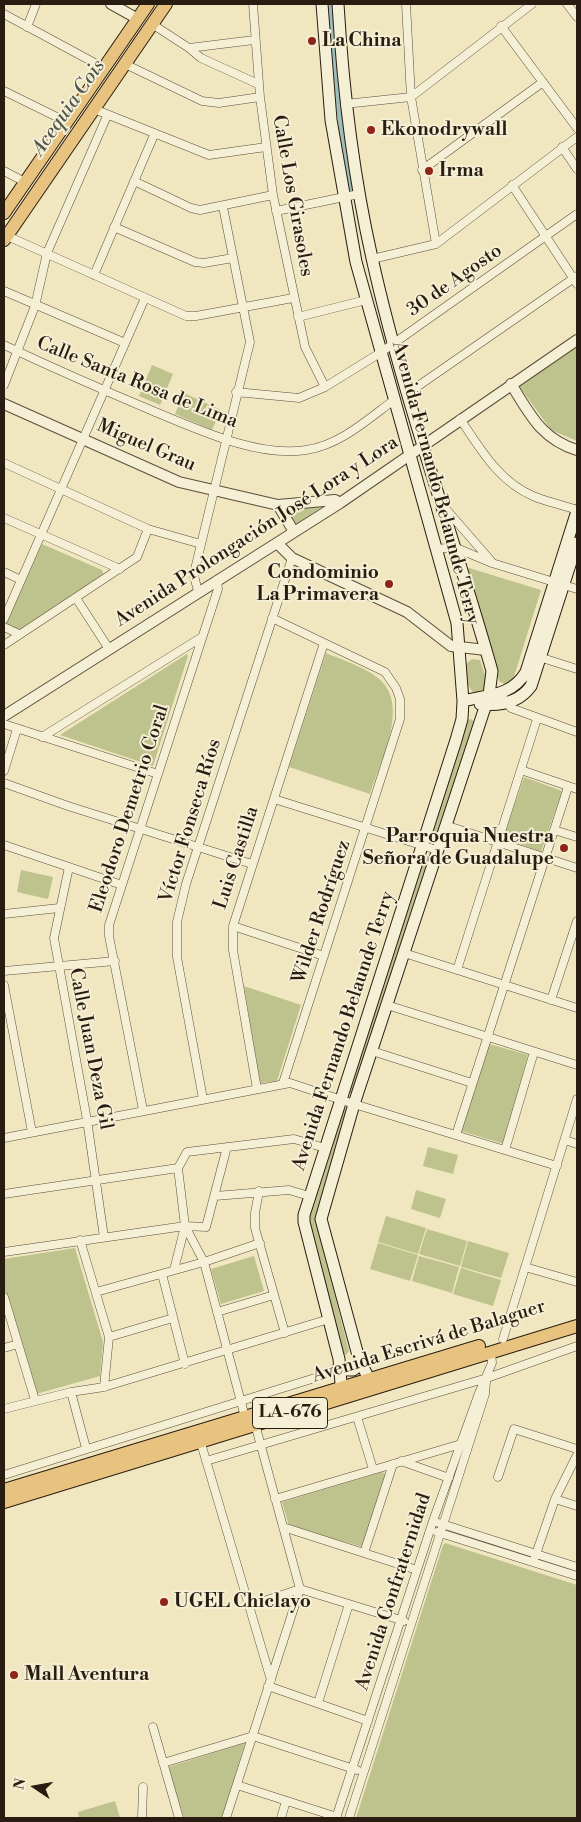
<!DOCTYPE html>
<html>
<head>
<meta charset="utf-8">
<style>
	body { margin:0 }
	#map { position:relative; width:581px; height:1822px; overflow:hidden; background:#f0e6bf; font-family:"Libre Bodoni",serif }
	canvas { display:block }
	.frame { position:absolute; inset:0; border:5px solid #291c11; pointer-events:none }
	.north { position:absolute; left:10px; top:1762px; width:50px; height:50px; -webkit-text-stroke:4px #f5efd5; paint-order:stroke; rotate:282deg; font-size:14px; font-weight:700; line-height:20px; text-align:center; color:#291c11 }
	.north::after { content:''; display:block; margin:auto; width:18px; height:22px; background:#291c11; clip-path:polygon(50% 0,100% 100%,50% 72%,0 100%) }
</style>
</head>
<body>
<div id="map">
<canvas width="581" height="1822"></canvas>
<div class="frame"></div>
<div class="north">N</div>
</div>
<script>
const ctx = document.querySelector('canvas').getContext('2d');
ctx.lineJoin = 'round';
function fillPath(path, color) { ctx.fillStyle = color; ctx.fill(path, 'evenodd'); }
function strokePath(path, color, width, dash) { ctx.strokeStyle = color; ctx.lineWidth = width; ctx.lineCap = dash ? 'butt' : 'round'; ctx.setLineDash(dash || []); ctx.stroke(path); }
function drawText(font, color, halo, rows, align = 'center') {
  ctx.font = font + ' "Libre Bodoni",serif'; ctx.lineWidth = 4; ctx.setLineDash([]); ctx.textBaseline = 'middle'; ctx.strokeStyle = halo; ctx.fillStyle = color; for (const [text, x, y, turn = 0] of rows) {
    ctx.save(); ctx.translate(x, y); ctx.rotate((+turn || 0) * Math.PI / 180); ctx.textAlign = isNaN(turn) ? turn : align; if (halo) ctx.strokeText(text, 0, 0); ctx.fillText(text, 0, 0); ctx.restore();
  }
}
const green = new Path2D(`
	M577,347v94l-26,-11 -32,-44z
	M152,365l21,9 -13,31 -21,-9z
	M184,393l37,17 -9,20 -37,-16z
	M322,505l1,1 -28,19 -10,-17z
	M42,544l60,26 2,5 -87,57 -12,-6z
	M469,568l72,22 -29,93 -6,2 -7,-4 -29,-101 -3,-11z
	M326,653c15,6 40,15 52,25 33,26 2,84 -8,116l-81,-27z
	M187,654l1,2 -35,110 -93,-31z
	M472,659l8,1 6,18 -3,13 -9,3 -6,-9 -2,-21z
	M471,719l3,2 -39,120h-2l-3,-3 38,-118z
	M524,777l38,14 -21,61 -38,-14z
	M428,856l1,3 -76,235 -5,-2 75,-235z
	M21,870l32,7 -5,22 -31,-7z
	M244,986l57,19 -24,76 -17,2z
	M489,1044l39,11 -24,89 -43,-13z
	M344,1108l4,3 -33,107 34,133 -3,4 -4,-2 -33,-136z
	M428,1147l30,8 -5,19 -30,-8z
	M416,1190l30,9 -6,19 -29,-9z
	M386,1216l40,12 -8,26 -40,-12z
	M427,1229l40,12 -7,25 -41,-12z
	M468,1241l41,12 -8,25 -40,-11z
	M378,1243l40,12 -8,26 -40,-12z
	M75,1248l28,94 -3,34 -64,18 -32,-106v-29z
	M254,1256l10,35 -43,13 -10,-35z
	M419,1256l40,11 -7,26 -40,-12z
	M461,1268l40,12 -8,26 -40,-12z
	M382,1472l4,2 -23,73 -74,-21 -7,-24z
	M445,1543l132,42v233h-221l87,-273z
	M245,1743l-23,75h-38l-16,-51z
	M115,1801l5,17h-41l-1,-6z`);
const canal = new Path2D(`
	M332,4l8,101 10,82`);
const minor = new Path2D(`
	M253,4l7,93 13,98 32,152 20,40
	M406,4l5,93 25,147
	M567,4l10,13
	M4,14l100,54
	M152,24l37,24 65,-8
	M501,26l76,102
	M27,27l9,-23
	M189,48l12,10 57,26
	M125,64l77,37 17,2 41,-6
	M4,91l63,31
	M345,104l66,-7 121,-93
	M94,109l115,46 57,-8
	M562,147l15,22
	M422,170l121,-88
	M4,171l21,11
	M134,181l57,27 9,2 73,-15
	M512,185l65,99
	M276,211l83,-17
	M114,227l81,35 9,1 29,-5
	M5,235l181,81h10l97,-18
	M372,259l64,-15 141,-107
	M94,275l60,-140
	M4,291l121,52
	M298,317l68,-17
	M4,345c49,23 99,45 149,66 44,18 105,47 153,39 34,-5 61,-30 88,-50
	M4,385l31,-79 12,-53 60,-137
	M236,392l63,6 26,-11 55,-34 197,-139
	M408,393l169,-117
	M460,419c21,30 38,62 73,77 14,6 30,9 44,14
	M4,463l144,66 53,15
	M444,507l47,54
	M4,518l116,51
	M438,549l16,-2 38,16 85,26
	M4,572l17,8
	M198,591l-4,-15 2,-11 54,-223 -27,-135
	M76,598l33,51
	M272,618l113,54 11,16 4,11v20l-117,364
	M4,619l141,-321
	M4,627l15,7
	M4,645l133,-88 11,-28
	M536,656l41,13
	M505,700l6,8 66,24
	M4,724l154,50
	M42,737l160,-100
	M521,770l56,19
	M4,771l13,-42
	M4,783l64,23 184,58
	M274,799l163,51
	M445,825l132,43
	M554,830l23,7
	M4,845l118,40
	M69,867l-15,71 33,182 17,117
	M4,914l55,-6
	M233,926l91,30
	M404,953l173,55
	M457,970l80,-251
	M4,971l111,-10
	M4,985l28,147
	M551,1000l26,-79
	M387,1005l190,60
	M372,1051l100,32
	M257,1089l-24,-139v-24l91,-283
	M203,1099l-26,-142v-35l9,-38 106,-326
	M143,1110l-34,-174v-11l109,-336 -1,-9
	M456,1135l112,-348
	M4,1138l286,-55 64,21 203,62
	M565,1140l12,4
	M505,1150l29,-98
	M178,1168l7,58 19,36 41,155
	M178,1168l9,-16 107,-13 31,9
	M259,1191l-4,22v15l30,105
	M4,1194l174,-26
	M215,1196l74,-6 20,6
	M80,1240l29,97 -5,50
	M4,1252l181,-26 21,1 21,-80
	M525,1267l52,15
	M174,1270l11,-44
	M162,1274l23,90
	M96,1292l108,-30 56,-19
	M4,1297l31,103
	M217,1312l57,-17
	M109,1337l64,-19
	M503,1339l74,-240
	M4,1348l14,-4
	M71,1392l15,56
	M4,1409l67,-17 33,-5 225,-68
	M357,1417l16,52
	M200,1440l71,240
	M206,1461l281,-83 90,-32
	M401,1461l48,17
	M4,1475l314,-98 22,-11
	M498,1477l16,-48 63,20
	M275,1499l186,-55
	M555,1499l22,7
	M439,1523l138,44
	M283,1527l134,43
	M437,1532l140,44
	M364,1553l29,-89
	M535,1557l20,-58 22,-44
	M249,1606l51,-17 104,32
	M268,1686l100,35
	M318,1703l31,-99
	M153,1727l26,91
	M163,1763l90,-27 104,34
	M237,1785l100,32
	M142,1818l1,-31
	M226,1818l74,-229 -45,-165
	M281,1818l5,-17
	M336,1818l97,-297 46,-128 13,-30 -1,-11
	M349,1818l136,-424 1,-12`);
const tertiary = new Path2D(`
	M111,4l27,15
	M511,384c19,30 30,55 66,66
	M4,404l175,78 99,23 57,-5 5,3
	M278,505l16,27
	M277,543l15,15 115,54 44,34 35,4
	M4,716l336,-213 237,-163`);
const secondary = new Path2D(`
	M322,4l9,116 25,142 101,361 6,78 -1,18 -6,21 -152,475v7l35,137 3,37
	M338,4c5,85 15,170 34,254 31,140 81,275 120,413l-3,24 -135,409 -33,115 38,140 14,28
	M463,701c25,-6 49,-5 63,-29l51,-161
	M480,704c19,2 39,-1 51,-18l46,-143
	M340,1370h13l8,-6`);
const primary = new Path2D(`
	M4,213l144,-209
	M4,240l162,-236
	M4,1490l475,-144
	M4,1502l573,-176`);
const markers = [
	[312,41,5,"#8f2418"],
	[371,130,5,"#8f2418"],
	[429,171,5,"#8f2418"],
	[389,584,5,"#8f2418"],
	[564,848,5,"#8f2418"],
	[164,1602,5,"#8f2418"],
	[14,1675,5,"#8f2418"]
];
const shields = [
	[290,1413,75]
];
const shieldNames = [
	["LA-676",290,1413]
];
const poiNames = [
	["La China",322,41],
	["Ekonodrywall",381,130],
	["Irma",439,171],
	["Condominio",379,573,"right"],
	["La Primavera",379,595,"right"],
	["Parroquia Nuestra",554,837,"right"],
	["Señora de Guadalupe",554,859,"right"],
	["UGEL Chiclayo",174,1602],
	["Mall Aventura",24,1675]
];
const streetNames = [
	["Calle Los Girasoles",292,196,80],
	["30 de Agosto",455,281,-35],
	["Calle Santa Rosa de Lima",137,383,22],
	["Miguel Grau",146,446,23],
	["Avenida Fernando Belaunde Terry",435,483,75],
	["Avenida Prolongación José Lora y Lora",257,532,-33],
	["Eleodoro Demetrio Coral",130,809,-72],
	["Víctor Fonseca Ríos",191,821,-73],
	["Luis Castilla",237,858,-72],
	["Wilder Rodríguez",322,912,-72],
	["Avenida Fernando Belaunde Terry",344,1031,-72],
	["Calle Juan Deza Gil",90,1049,79],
	["Avenida Escrivá de Balaguer",429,1342,-17],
	["Avenida Confraternidad",394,1592,-72]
];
const waterNames = [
	["Acequia Cois",69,108,-55]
];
fillPath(green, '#bec38e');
strokePath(canal, '#9dbeba', 8);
strokePath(minor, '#5b4e3c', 9);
strokePath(tertiary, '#5b4e3c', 12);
strokePath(secondary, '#291c11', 13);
strokePath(primary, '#291c11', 14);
strokePath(minor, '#f5efd5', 8);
strokePath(tertiary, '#f5efd5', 10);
strokePath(secondary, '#f5efd5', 11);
strokePath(primary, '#e8c380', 12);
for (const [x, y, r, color] of markers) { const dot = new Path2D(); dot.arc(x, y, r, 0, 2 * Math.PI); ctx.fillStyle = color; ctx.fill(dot); strokePath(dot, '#f5efd5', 2); }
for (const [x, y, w] of shields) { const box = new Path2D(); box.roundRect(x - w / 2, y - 15.5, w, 31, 4); ctx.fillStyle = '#f5efd5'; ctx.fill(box); strokePath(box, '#291c11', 1); }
drawText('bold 18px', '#291c11', null, shieldNames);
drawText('bold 19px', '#291c11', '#f5efd5', poiNames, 'left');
drawText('19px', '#291c11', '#f5efd5', streetNames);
drawText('italic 20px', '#52554c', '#f5efd5', waterNames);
</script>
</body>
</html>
